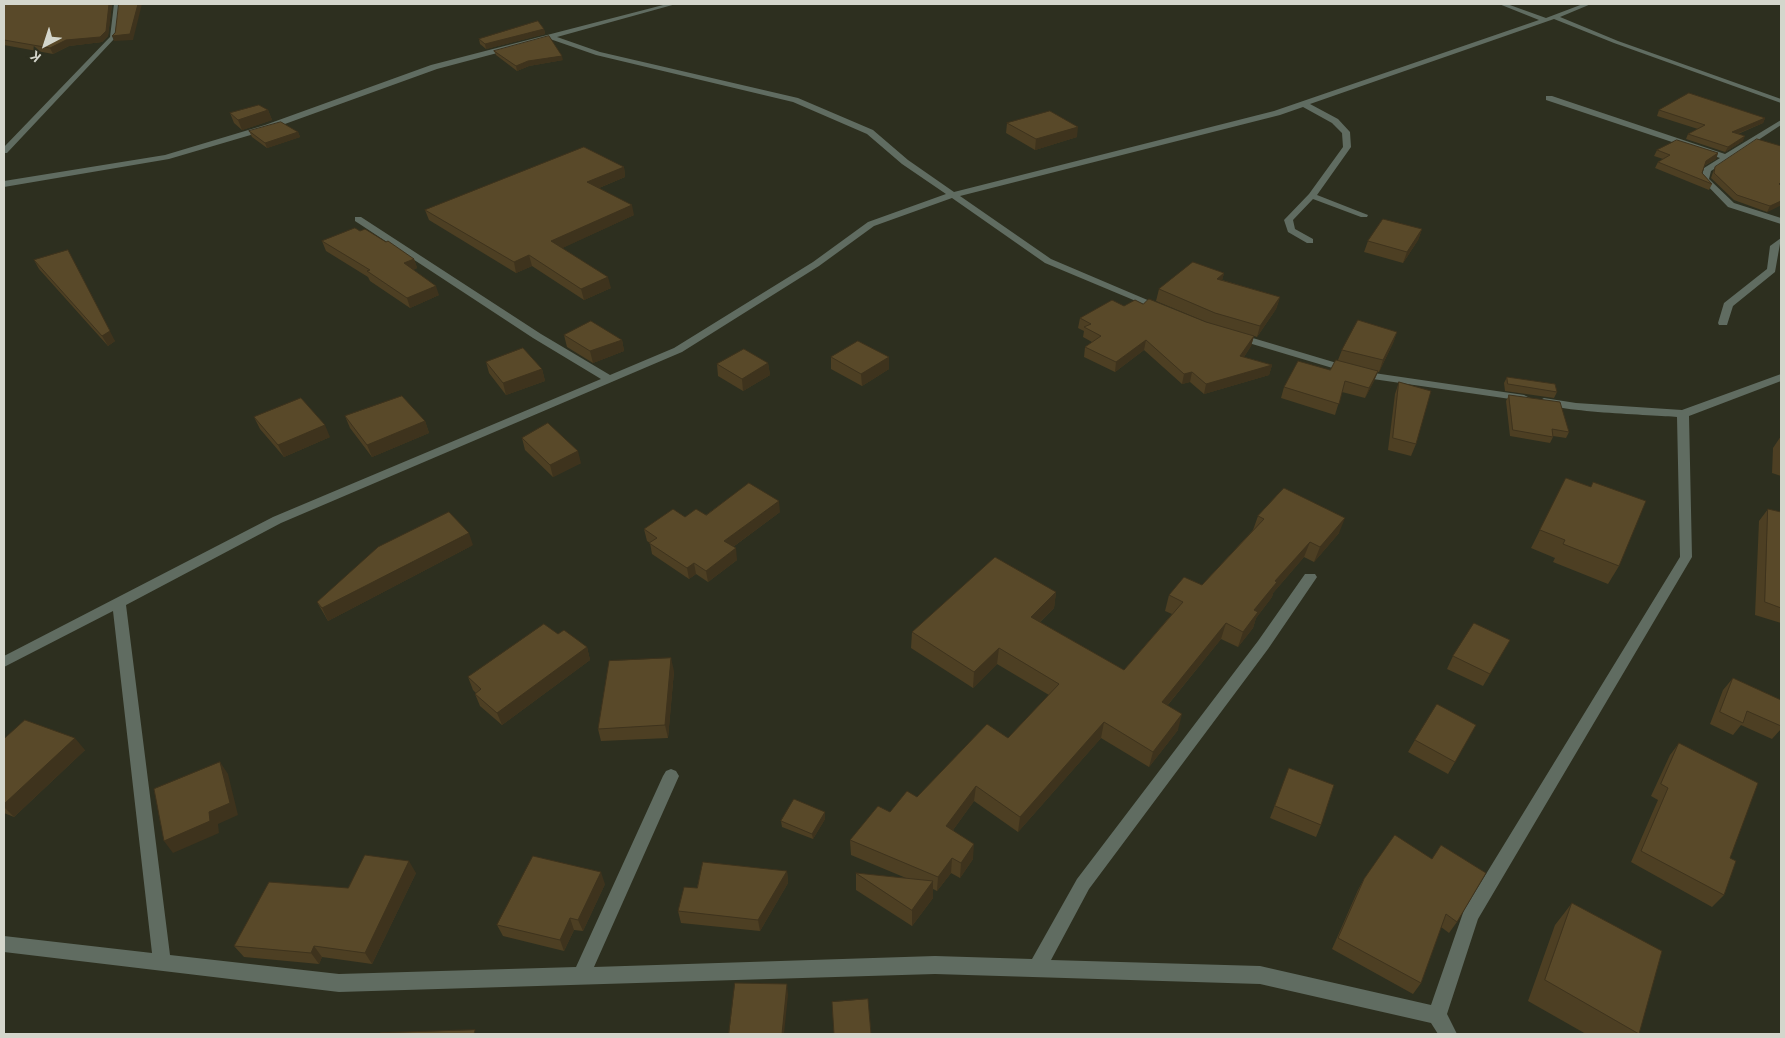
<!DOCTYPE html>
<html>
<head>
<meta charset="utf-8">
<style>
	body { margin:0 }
	#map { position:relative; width:1785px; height:1038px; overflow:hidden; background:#2d2f1f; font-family:"PT Sans",sans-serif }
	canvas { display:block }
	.frame { position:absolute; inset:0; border:5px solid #d4d6cc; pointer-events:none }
	.north { position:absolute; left:20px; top:20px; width:50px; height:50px; -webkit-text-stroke:4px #2d2f1f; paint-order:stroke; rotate:220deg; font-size:14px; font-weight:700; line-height:20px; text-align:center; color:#d4d6cc }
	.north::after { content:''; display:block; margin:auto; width:18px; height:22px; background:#d4d6cc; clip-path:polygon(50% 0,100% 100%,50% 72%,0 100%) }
</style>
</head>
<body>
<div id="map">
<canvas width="1785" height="1038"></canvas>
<div class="frame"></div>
<div class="north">K</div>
</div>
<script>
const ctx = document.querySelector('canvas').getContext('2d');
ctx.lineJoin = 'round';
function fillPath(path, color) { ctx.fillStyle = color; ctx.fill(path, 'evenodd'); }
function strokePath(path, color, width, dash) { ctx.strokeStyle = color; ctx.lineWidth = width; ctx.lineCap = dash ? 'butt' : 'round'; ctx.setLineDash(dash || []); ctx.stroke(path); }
const minor = new Path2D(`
	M114,4h6l-5,34 -108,115h-3v-6l106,-110z
	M667,4h9l-119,33 43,15 198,46 75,32 35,30 46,32 320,-81 265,-91 -40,-16h8l39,14 37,-14h8l-31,13 58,24 163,58v4l-167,-60 -60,-24 -244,85 28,15 12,13 1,15 -34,48 51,20 -1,2h-6l-48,-18 -20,21 2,9 18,10v4h-6l-19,-11 -4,-12 25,-26 34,-47 -1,-14 -10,-10 -29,-16 -23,8 -320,81 91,63 113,48 -5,3 -4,-1 -110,-46 -93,-65 -78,28 -55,40 -137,86 -401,171 -155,82 44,350 169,19 237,-7 87,-191 3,-5 5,-2 5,2 3,5 -85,191 341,-11 97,3 45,-80 181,-238 47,-67h10l2,3 -2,3 -47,69 -179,240 -38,71 209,6 171,39 33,-95 216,-353 -3,-140c-21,-2 -128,-5 -139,-16l6,-3 32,5 106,7 99,-36v7l-92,35 3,141 -214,362 -31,95 10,20h-19l-7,-11 -171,-39 -325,-10 -596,18 -335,-40v-16l148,17 -39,-342 -109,56v-11l269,-139 328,-138 -68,-41 -178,-117v-4h6l180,117 69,41 64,-27 139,-86 55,-40 78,-28 -44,-30 -35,-30 -74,-32 -197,-47 -46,-16 -113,30 -166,60 -102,30 -165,28v-6l161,-26 100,-30 166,-60z
	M1546,96h6l173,58 56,-34v5l-70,46 -2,8 25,24 47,15v6l-53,-17 -27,-28 3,-11 16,-10 -174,-58z
	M1781,238l-6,34 -42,34 -6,19h-8l-1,-2 6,-20 43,-34 3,-23z
	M1236,333l131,39 157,23 6,3 -6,3 -158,-23 -134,-40 -1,-2z`);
const wall = new Path2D(`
	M4,4h108l-4,32 -6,6 -33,4 -16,8 -49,-9z
	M544,29l1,5 -59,15 -6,-5 -1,-5z
	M494,51l69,9 -34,6 -12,5 -21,-16z
	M268,110l4,10 -30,10 -8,-7 -4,-10z
	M1659,110l106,8 -2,5 -25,11 5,7 -18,11 -39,-13 2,-5 10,-5 -41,-13z
	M1007,123l70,14 -42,13 -29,-17z
	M249,131l49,1 2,5 -33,11 -15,-11z
	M1657,150l61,3 -2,6 -12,7 -2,7 10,11 -3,6 -54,-22 3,-6 5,-3 -9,-3z
	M624,167l1,10 -26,11 35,27 -72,33 49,40 -27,12 -52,-34 -16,7 -87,-53 -4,-10z
	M1715,167l66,38 -14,7 -33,-12 -23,-22 2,-6z
	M1422,229l-4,11 -15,23 -39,-11 4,-11z
	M322,241l92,18 3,9 -4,2 26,25 -29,13 -40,-27 -2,-4 -42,-26z
	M34,260l81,81 -7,5 -69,-77z
	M1224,273l-2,7 58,17 -4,12 -19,28 -3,-1 -3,10 -7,11 28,8 -3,10 -65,19 -14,-12 -8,2 -38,-34 -29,22 -31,-15 1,-10 7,-5 -9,-5 1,-6 -6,-3 2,-10 44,-12 87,18 -55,-23 3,-12z
	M1397,332l-4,11 -14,29h-1l-4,9 -9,17 -23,-6 -7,23 -54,-17 3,-11 46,-17 8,-10 4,-10z
	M564,335l58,5 2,11 -31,12 -26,-16z
	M831,357h58v12l-27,17 -31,-17z
	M486,362l56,7 3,12 -39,14 -17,-22z
	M768,363l2,12 -27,16 -25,-15 -1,-12z
	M1507,377l50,15 -3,6 -49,-7 -1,-8z
	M1399,382l17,62 -5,12 -23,-6 7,-56z
	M1509,395l60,37 -3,6 -13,-2v1l-3,6 -40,-7 -4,-35z
	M345,416l80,5 4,12 -57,24 -22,-29z
	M254,417l76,20 -46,20 -24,-28z
	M1781,436v40l-9,-3 1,-25z
	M522,438l59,25 -28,14 -28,-27z
	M1566,478l53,88 -11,18 -55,-22 2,-4 -24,-10z
	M1768,509l13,3v111l-26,-8 4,-94z
	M780,512l-47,35 4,13 -29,22 -12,-8 -7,5 -37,-25 -2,-11 -3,-2 -3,-12 62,-14z
	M1258,516l81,17 -25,29 -10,-5 -31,36 -1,4 -16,21 -3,10 -15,19 -17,-8 -54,67 11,24 -29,37 -48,-29 -83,94 -44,-31 -21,29 20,29 -13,19 -9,-5 -14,18 -4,-2v9l-21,28 -56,-36v-17l50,5 -55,-23 -1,-15 40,-28 27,-15 91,-59 41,-43 -52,-31 -24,24 -62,-40 1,-16 144,-40 -2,16 -14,14 84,48 48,-56 -7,-3 4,-16 33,-10 51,-55z
	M473,545l-145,76 -4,-7 -7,-12z
	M558,634l29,13 3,13 -88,65 -22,-19 -5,-12 1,-1 -3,-3 -5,-13z
	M1510,640l-27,46 -36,-17 6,-13z
	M674,671l-6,67 -67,3 -3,-12z
	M1733,678l48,22v29l-9,10 -31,-14 -8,10 -23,-11 13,-34z
	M1476,725l-28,49 -40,-22 7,-12z
	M4,739l81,11 -71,67 -10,-4z
	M1679,743l45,152 -12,12 -81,-45 27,-62 -7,-4 19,-41z
	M1289,768l32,57 -5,12 -46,-19z
	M825,812v7l-12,20 -31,-12 -1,-6z
	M1395,835l62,87 -8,11 -8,-6 -20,56 -8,11 -81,-45 26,-59 6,-11z
	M787,871l1,12 -28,48 -79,-8 -3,-12 19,-23z
	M416,873l-44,91 -50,-7 -3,7 -75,-7 -10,-11 114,-58z
	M605,884l-22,47 -9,-1 -10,21 -61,-15 -6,-11z
	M1572,903l67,131h-53l-58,-33 27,-76z`);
const shadedWall = new Path2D(`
	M109,4h3l-4,32 -6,6 -33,4 -16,8 -3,-6z
	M138,4h4l-9,36 -19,1 -2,-5z
	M544,29l1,5 -59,15 -1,-5z
	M562,56l1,4 -34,6 -12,5 -1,-5 12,-5z
	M268,110l4,10 -30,10 -4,-10z
	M1765,118l-2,5 -34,14 3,-5z
	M1078,127l-1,10 -42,13 1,-11z
	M298,132l2,5 -33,11 -2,-5z
	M1745,136l-2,5 -18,11 3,-5z
	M1718,153l-2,6 -13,7 3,-5z
	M624,167l1,10 -36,15 -2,-10z
	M1781,201v4l-14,7 3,-6z
	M632,205l2,10 -80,37 -3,-11z
	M1422,229l-4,11 -15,23 4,-11z
	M529,255l3,11 -16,7 -2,-11z
	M73,259l42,82 -7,5 -6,-10z
	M414,259l3,9 -10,5 -3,-10z
	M1224,273l-3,12 -4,-6z
	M608,277l3,11 -27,12 -3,-11z
	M436,286l3,9 -29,13 -3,-10z
	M1280,297l-4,12 -19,28 3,-11z
	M1397,332l-4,11 -14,29 4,-12z
	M1254,336l-3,10 -13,20 2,-10z
	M622,340l2,11 -31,12 -3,-12z
	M1146,340l-2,10 -29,22 1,-10z
	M889,357v12l-27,17 -1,-12z
	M768,363l2,12 -27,16 -1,-12z
	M1272,365l-3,10 -65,19 2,-10z
	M542,369l3,12 -39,14 -3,-12z
	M1378,371l-4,10 -9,17 4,-10z
	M1192,372l-2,10 -8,2 2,-10z
	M425,421l4,12 -57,24 -5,-12z
	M325,425l5,12 -46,20 -6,-12z
	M578,451l3,12 -28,14 -3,-12z
	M779,501l1,11 -54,40 -2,-11z
	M1345,518l-6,15 -25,29 6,-15z
	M469,533l4,12 -145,76 -6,-13z
	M1310,542l-6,15 -31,36 -1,4 -16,21 -3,10 -15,19 5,-15 11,-22 21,-29z
	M736,548l1,12 -29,22 -2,-11z
	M694,563l2,11 -7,5 -2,-11z
	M1056,592l-2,16 -25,24 2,-15z
	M1226,623l-5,16 -64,79 5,-16z
	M587,647l3,13 -88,65 -5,-12z
	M999,648l-2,16 -24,24 1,-16z
	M671,658l3,13 -6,67 -3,-13z
	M1182,714l-4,16 -29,37 4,-15z
	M1104,722l-3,16 -83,94 2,-15z
	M75,738l10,12 -71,67 -10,-10v-3z
	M220,762l8,12 10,41 -20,9 1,9 -46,20 -9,-12 45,-29z
	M976,786l-2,15 -29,40 1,-15z
	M825,812v7l-12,20 -1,-5z
	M974,844l-1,15 -13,19 1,-15z
	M952,858l-1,15 -14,18 1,-14z
	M409,861l7,12 -44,91 -7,-11z
	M787,871l1,12 -28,48 -2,-11z
	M601,872l4,12 -22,47 -5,-11z
	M933,881v17l-21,28v-16z
	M570,918l4,12 -10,21 -4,-11z
	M314,946l8,11 -3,7 -8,-11z
	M787,984l1,11 -4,39h-2z`);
const building = new Path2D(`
	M4,4h105l-3,27 -6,6 -34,3 -16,8 -46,-8z
	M119,4h19l-8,30 -18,2 3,-3z
	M538,21l6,8 -59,15 -6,-5z
	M549,36l13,20 -34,5 -12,5 -22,-15z
	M1689,93l76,25 -33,14 13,4 -17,11 -40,-13 17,-9 -46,-15z
	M259,105l9,5 -30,10 -8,-7z
	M1050,111l28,16 -42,12 -29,-16z
	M281,122l17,10 -33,11 -16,-12z
	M1757,139l24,7v36l-2,2 2,1v16l-11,5 -33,-11 -23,-22 1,-6z
	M1677,140l41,13 -12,8 -4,12 10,11 -54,-22 12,-7 -13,-5z
	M584,147l40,20 -37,15 45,23 -81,36 57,36 -27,12 -52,-34 -15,7 -89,-52z
	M1383,219l39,10 -15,23 -39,-11z
	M355,228l5,3 5,-2 21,13 2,-1 26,18 -10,4 32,23 -29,12 -40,-27 3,-1 -48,-29z
	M68,250l42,81 -8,5 -68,-76z
	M1193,262l31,11 -7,6 63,18 -20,29 -45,-13 -56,-24z
	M1149,299l57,23 48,14 -14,20 32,9 -66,19 -14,-12 -8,2 -38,-34 -30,22 -31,-15 16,-11 -17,-9 7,-3 -11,-6 32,-18 12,6 11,-6 8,4z
	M1358,320l39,12 -14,28 -41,-10z
	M591,321l31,19 -32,11 -26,-16z
	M858,341l31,16 -28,17 -30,-17z
	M523,348l19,21 -39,14 -17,-21z
	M744,349l24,14 -26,16 -25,-15z
	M1336,360l42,11 -9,17 -24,-7 -6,23 -55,-17 14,-26 32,9z
	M1507,377l48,7 2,8 -49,-8z
	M1399,382l32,9 -15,53 -23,-6z
	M1509,395l51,7 9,30 -17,-3 1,8 -40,-7z
	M402,396l23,25 -58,24 -22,-29z
	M301,398l24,27 -47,20 -24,-28z
	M548,423l30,28 -28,14 -28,-27z
	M1566,478l25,9 2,-5 53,19 -27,65 -56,-22 2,-4 -25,-10z
	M749,483l30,18 -55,40 12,7 -30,23 -12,-8 -7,5 -38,-25 8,-5 -13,-9 29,-20 12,8 11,-8 10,6z
	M1284,488l61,30 -25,29 -10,-5 -35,39 2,1 -23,28 4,2 -15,20 -17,-9 -64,79 20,12 -29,38 -49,-30 -84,95 -44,-31 -30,40 28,18 -13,19 -9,-5 -14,19 -88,-37 28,-34 12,6 17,-21 10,6 70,-73 21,14 51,-54 -60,-36 -25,24 -62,-40 83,-75 61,35 -25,25 93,53 59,-68 -14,-7 15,-18 18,8 62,-66 -6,-3z
	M1768,509l13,3v96l-16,-6z
	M449,512l20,21 -147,75 -5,-6 61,-55z
	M1474,623l36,17 -20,34 -37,-18z
	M544,624l14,10 6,-4 23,17 -90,66 -22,-19 6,-5 -13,-12z
	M671,658l-6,67 -67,4 11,-68z
	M1733,678l48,22v26l-34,-15 -4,12 -23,-11z
	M1437,704l39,21 -21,37 -40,-22z
	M25,720l50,18 -71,66v-65z
	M1679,743l79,40 -28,75 6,3 -12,34 -83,-44 27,-63 -7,-4z
	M220,762l10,41 -21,9 1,9 -46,20 -10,-52z
	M1289,768l45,17 -13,40 -46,-19z
	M794,799l31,13 -13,22 -31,-13z
	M1395,835l37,24 9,-14 45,28 -29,49 -11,-8 -25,69 -83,-45 26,-59z
	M365,855l44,6 -44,92 -51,-7 -3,7 -77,-7 35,-64 79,6z
	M533,856l68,16 -23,48 -8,-2 -10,22 -63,-15z
	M703,862l84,9 -29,49 -80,-9 6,-24 13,1z
	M856,873l77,8 -21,29z
	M1572,903l90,48 -23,83 -94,-54z
	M735,983l52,1 -5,50h-53z
	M868,999l3,35h-37l-2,-32z
	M475,1030l-1,4h-95l1,-1z`);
fillPath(minor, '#606c61');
fillPath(wall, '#4d3f23');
fillPath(shadedWall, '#3e331d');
fillPath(building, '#594929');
strokePath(building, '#3e331d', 1);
</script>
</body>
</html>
